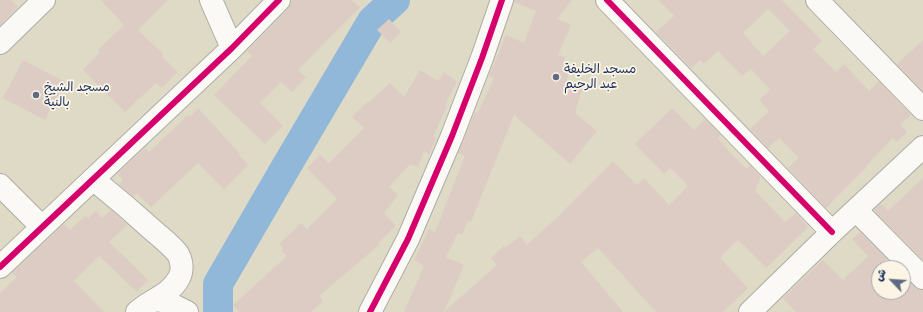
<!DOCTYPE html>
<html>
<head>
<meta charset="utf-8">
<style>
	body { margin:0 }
	#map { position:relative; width:923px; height:312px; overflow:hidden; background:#dedac6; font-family:Itim,"Playpen Sans Arabic",sans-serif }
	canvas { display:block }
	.north { position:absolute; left:871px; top:260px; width:40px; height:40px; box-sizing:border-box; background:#fcf5e5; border:1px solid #a2a6af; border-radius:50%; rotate:295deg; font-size:11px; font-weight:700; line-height:16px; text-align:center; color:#1b2f5e }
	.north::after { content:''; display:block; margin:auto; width:14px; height:18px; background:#5f6b82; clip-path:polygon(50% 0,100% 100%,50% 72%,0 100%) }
</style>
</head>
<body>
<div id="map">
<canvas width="923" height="312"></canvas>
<div class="north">ش</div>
</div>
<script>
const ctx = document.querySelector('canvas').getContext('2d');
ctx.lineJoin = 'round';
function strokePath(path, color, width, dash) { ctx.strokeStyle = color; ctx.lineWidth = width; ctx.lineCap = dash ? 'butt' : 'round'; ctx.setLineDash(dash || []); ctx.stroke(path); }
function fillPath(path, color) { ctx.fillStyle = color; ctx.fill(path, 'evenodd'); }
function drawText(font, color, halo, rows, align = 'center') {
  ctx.font = font + ' Itim,"Playpen Sans Arabic",sans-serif'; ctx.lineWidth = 3.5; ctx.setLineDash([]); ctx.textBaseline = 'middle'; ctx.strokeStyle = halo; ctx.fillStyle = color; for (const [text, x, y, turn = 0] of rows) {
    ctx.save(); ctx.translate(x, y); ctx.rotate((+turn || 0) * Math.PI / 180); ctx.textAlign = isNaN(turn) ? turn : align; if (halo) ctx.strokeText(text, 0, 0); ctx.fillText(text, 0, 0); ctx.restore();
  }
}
const river = new Path2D(`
	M218,312v-28l65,-112 89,-151 23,-21`);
const building = new Path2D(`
	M0,0h11l7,7 -18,19z
	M101,0h67l-30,30 25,24 -1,2 16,16 -16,16 -6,-5 -31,29 -42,-42 17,-18 -2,-2 26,-25z
	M292,0h60l8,7 -62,63 8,7 -14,15 -11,-10 -21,21 23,23 -18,18 -51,-49 38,-39 -5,-5 41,-42z
	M514,0h58l-15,19 14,6 -13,30 7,2 -2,8 7,3 -4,15 16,6 -7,24 22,18 -27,33 -56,-49 -43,107 -3,-1 -6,14 -4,-2 -12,24 18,8 -20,47 53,-47 -6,-7 13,-12 1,2 15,-12 7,9 36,-33v-1l50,-50 24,24 7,-7 25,27 19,-19 -18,-18 -6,6 -29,-30 37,-36 22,22 11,-11 16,16 -3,4 28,30 4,-4 10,11v3l-5,12 30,31 11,-9 12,14 -42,41 -28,-28 -18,18 28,30 -25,24h-67l-58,-64 -17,14 42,50h-219l20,-46 -10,-6 15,-31 6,3 30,-76 -7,-3 17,-41 3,1 16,-35 -5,-2 17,-41 18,8 12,-32 -22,-9z
	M658,0h124l40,41 -9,8 23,23 8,-8 25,27 10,-10 32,34 -11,10 7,7 -10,10 -4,-4 -27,28 1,1 -41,41 -38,-40 11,-10 -20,-20 -11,10 -18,-19 19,-18 -10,-11 11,-10 -19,-21h-1l-8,7 -24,-25 -14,13 -4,-4 -9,8 -35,-36 18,-16zM768,9l22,22 -27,25 -20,-23z
	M389,19l12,13 -11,11 -13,-13z
	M923,40v51l-26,-27z
	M23,60l42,22 -20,38 -42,-22z
	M420,70l18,11 6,-9 13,10 -12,23 2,1 -14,31 3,1 -7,16 -5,-3 -6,16 -8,-3 -21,23 9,8 -14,18 12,13 -18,17 2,1 -61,52 4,5 -12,11h-71l-7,-7 54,-49 -6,-6 2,-2 -4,-4 22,-21 6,6 30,-30 -30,-31 13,-13 9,8 35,-35 -12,-11 15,-15 1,1 22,-20 14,14z
	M197,109l1,1 1,-1 41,45 -1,1 9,10 -24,24 -26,-26 -47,44 -15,-14 -3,3 -14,-12 4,-4 -6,-6 28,-26 4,4 39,-37 2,2z
	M923,178v82l-49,-50 7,-6 7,7z
	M111,210l16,15 -18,17 39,38 -11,12 -38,-36 -25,25 30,31h-104v-19l17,-16 -5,-4 27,-26 25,-23 6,6 15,-14 3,2 8,-7 6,7z
	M860,232l27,27 -2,1 7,8h-13v24h24v-13l3,4 2,-2 6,6 5,3h4v22h-127l-13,-14 40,-38 20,20 25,-24 -16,-17z`);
const minor = new Path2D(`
	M211,0l21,48
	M607,0l225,232
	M817,0l106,109
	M0,43l44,-43
	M93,179c21,17 42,35 63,54 7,6 16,13 22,21 4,7 5,16 1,24 -9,17 -29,22 -42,34
	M0,185l42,42
	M856,210l67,68
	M0,267l232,-219 47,-48
	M156,300l11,2 20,10
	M370,312l38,-73 44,-103 30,-78 20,-58
	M750,312l82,-80 91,-85`);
const cycleway = new Path2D(`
	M607,0l225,232
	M0,267l232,-219 47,-48
	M370,312l38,-73 44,-103 30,-78 20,-58`);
const markers = [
	[556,77,4,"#5f6b82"],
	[36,95,4,"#5f6b82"]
];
const poiNames = [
	["مسجد الخليفة",564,70],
	["عبد الرحيم",564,85],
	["مسجد الشيخ",44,88],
	["بالنية",44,103]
];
strokePath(river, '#91b8d8', 30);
fillPath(building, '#ddccc3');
strokePath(minor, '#aeada4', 24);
strokePath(minor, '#faf9f6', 22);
strokePath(cycleway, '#d6006c', 6);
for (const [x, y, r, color] of markers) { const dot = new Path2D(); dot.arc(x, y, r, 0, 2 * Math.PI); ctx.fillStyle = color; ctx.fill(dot); strokePath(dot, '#fcf5e5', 1.5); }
drawText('13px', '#1b2f5e', '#fcf5e5', poiNames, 'left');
</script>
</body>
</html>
